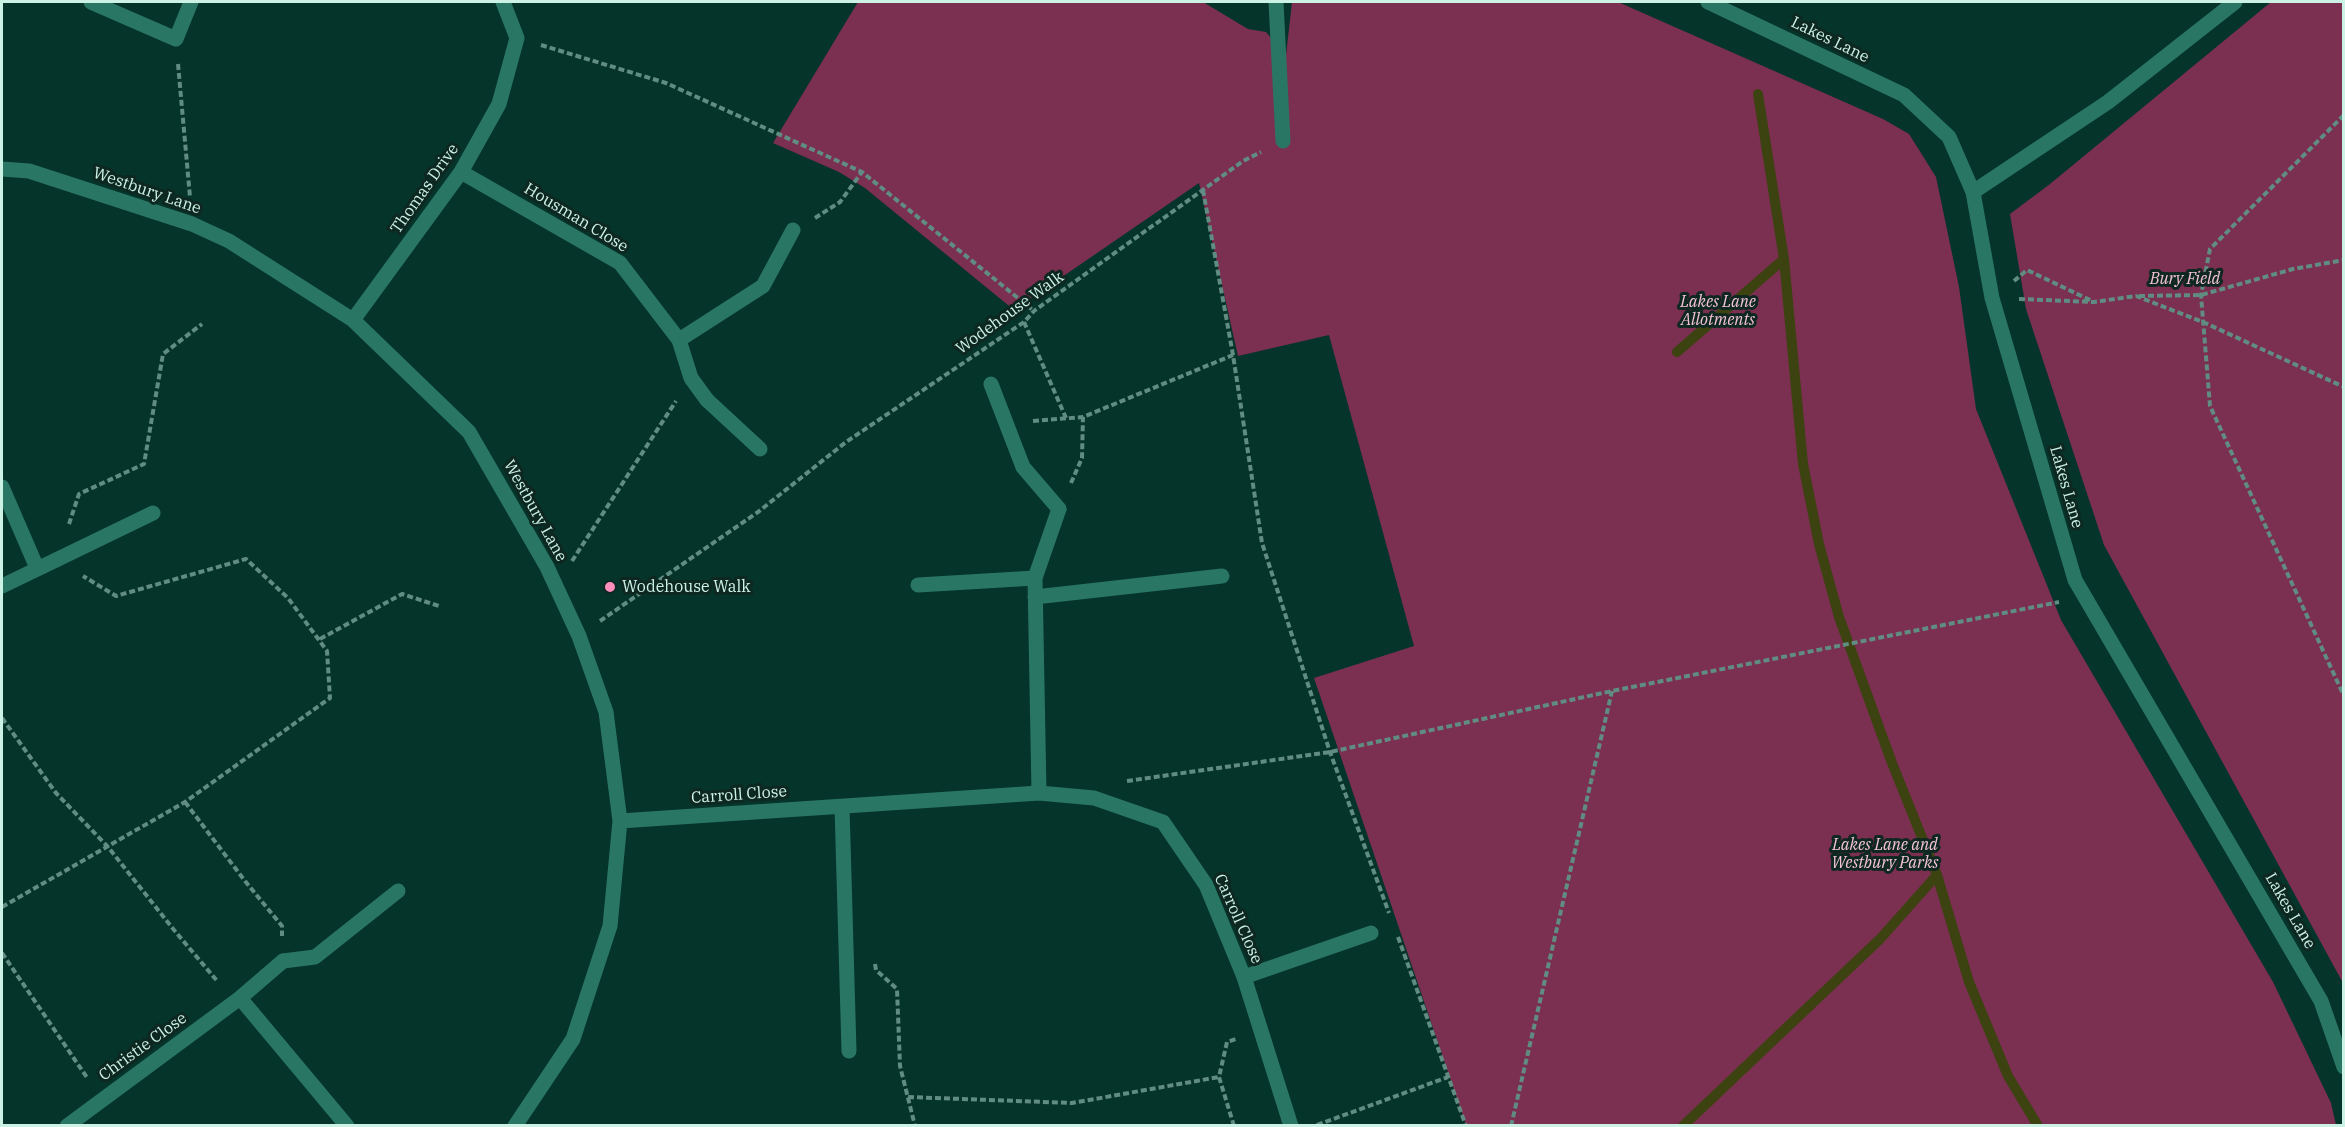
<!DOCTYPE html>
<html>
<head>
<meta charset="utf-8">
<style>
	body { margin:0 }
	#map { position:relative; width:2345px; height:1127px; overflow:hidden; background:#05342a; font-family:"IBM Plex Serif",serif }
	canvas { display:block }
	.frame { position:absolute; inset:0; border:3px solid #ccf2e6; pointer-events:none }
</style>
</head>
<body>
<div id="map">
<canvas width="2345" height="1127"></canvas>
<div class="frame"></div>
</div>
<script>
const ctx = document.querySelector('canvas').getContext('2d');
ctx.lineJoin = 'round';
function fillPath(path, color) { ctx.fillStyle = color; ctx.fill(path, 'evenodd'); }
function strokePath(path, color, width, dash) { ctx.strokeStyle = color; ctx.lineWidth = width; ctx.lineCap = dash ? 'butt' : 'round'; ctx.setLineDash(dash || []); ctx.stroke(path); }
function drawText(font, color, halo, rows, align = 'center') {
  ctx.font = font + ' "IBM Plex Serif",serif'; ctx.lineWidth = 6; ctx.setLineDash([]); ctx.textBaseline = 'middle'; ctx.strokeStyle = halo; ctx.fillStyle = color; for (const [text, x, y, turn = 0] of rows) {
    ctx.save(); ctx.translate(x, y); ctx.rotate((+turn || 0) * Math.PI / 180); ctx.textAlign = isNaN(turn) ? turn : align; if (halo) ctx.strokeText(text, 0, 0); ctx.fillText(text, 0, 0); ctx.restore();
  }
}
const green = new Path2D(`
	M858,2h345l45,27 18,3 20,23 6,-53h326l265,117 26,15 27,43 23,110 17,122 85,211 212,362 58,121 5,22h-870l-152,-447 100,-32 -85,-311 -91,21 -39,-173 -185,127 -149,-122 -26,-16 -66,-29z
	M2271,2h72v981l-239,-438 -78,-236 -16,-95 40,-30z`);
const stream = new Path2D(`
	M1758,94l26,165 19,205 16,80 20,73 53,146 45,112 32,107 39,94 30,50
	M1677,352l107,-93
	M1683,1126l197,-187 57,-64`);
const path = new Path2D(`
	M541,45l125,38 196,89 172,139
	M178,64l12,133
	M2344,115l-134,134 -9,46 9,111 134,290
	M1203,190l30,165 29,188 68,209 59,161
	M815,218l25,-16 22,-30
	M2014,281l13,-11 65,31
	M2139,296l62,-1 92,-26 51,-9
	M2019,299l75,3 42,-6 67,26 141,65
	M1024,322l42,96
	M1033,421l50,-4
	M1071,483l11,-25 1,-41 150,-62
	M69,524l10,-30 65,-30 19,-110 39,-30
	M572,561l104,-160
	M600,621l158,-109 88,-70 178,-120 10,-11 209,-150 18,-9
	M320,639l82,-45 37,12
	M2,718l54,75 52,54 66,83 44,52
	M1127,781l203,-29 282,-61 447,-89
	M185,802l60,79 37,45v10
	M2,907l183,-105 145,-104 -3,-47 -39,-53 -42,-39 -130,37 -33,-20
	M1398,937l68,189
	M2,953l86,126
	M875,964l1,6 21,19 3,77 15,60
	M908,1097l164,6 147,-26
	M1317,1125l131,-48
	M1234,1126l-15,-49 8,-35 9,-3
	M1511,1126l101,-435`);
const service = new Path2D(`
	M1276,2l7,139
	M1973,192l135,-90 127,-100
	M991,384l32,83 36,42
	M707,400l53,49
	M2,487l35,81
	M56,560l97,-47
	M918,585l117,-7
	M1035,597l187,-21
	M842,807l7,244
	M283,961l32,-4 83,-66
	M1244,977l127,-44`);
const minor = new Path2D(`
	M91,2l85,37 15,-37
	M1708,2l196,93 45,42 24,55 19,106 83,282 246,421 23,66
	M2,169l27,2 163,53 37,17 124,79 116,112 78,135 32,69 27,76 14,109 -10,105 -37,113 -58,87
	M461,172l159,91 59,77 12,38 16,22
	M353,320l108,-148 38,-68 18,-66 -14,-36
	M679,340l84,-54 30,-56
	M2,586l54,-26
	M1039,793l-4,-215 24,-69
	M620,821l419,-28 55,5 69,24 43,63 38,92 47,149
	M240,998l107,128
	M67,1126l173,-128 43,-37`);
const markers = [
	[610,587,6,"#fe8ebc"]
];
const streetNames = [
	["Lakes Lane",1830,40,26],
	["Thomas Drive",425,189,-55],
	["Westbury Lane",147,191,19],
	["Housman Close",576,218,31],
	["Wodehouse Walk",1010,313,-36],
	["Lakes Lane",2066,487,74],
	["Westbury Lane",535,511,61],
	["Carroll Close",739,795,-4],
	["Lakes Lane",2290,911,60],
	["Carroll Close",1238,919,66],
	["Christie Close",143,1047,-36]
];
const parkNames = [
	["Bury Field",2185,279],
	["Lakes Lane",1718,302],
	["Allotments",1718,320],
	["Lakes Lane and",1885,845],
	["Westbury Parks",1885,863]
];
const poiNames = [
	["Wodehouse Walk",622,587]
];
fillPath(green, '#7b2f51');
strokePath(stream, '#3d4211', 10);
strokePath(path, '#618c81', 4, [6, 3]);
strokePath(service, '#2a7665', 15);
strokePath(minor, '#2a7665', 15);
for (const [x, y, r, color] of markers) { const dot = new Path2D(); dot.arc(x, y, r, 0, 2 * Math.PI); ctx.fillStyle = color; ctx.fill(dot); strokePath(dot, '#0e2721', 2); }
drawText('16px', '#ccf2e6', '#0e2721', streetNames);
drawText('italic 16px', '#f4c4d5', '#0e2721', parkNames);
drawText('16px', '#ccf2e6', '#0e2721', poiNames, 'left');
</script>
</body>
</html>
